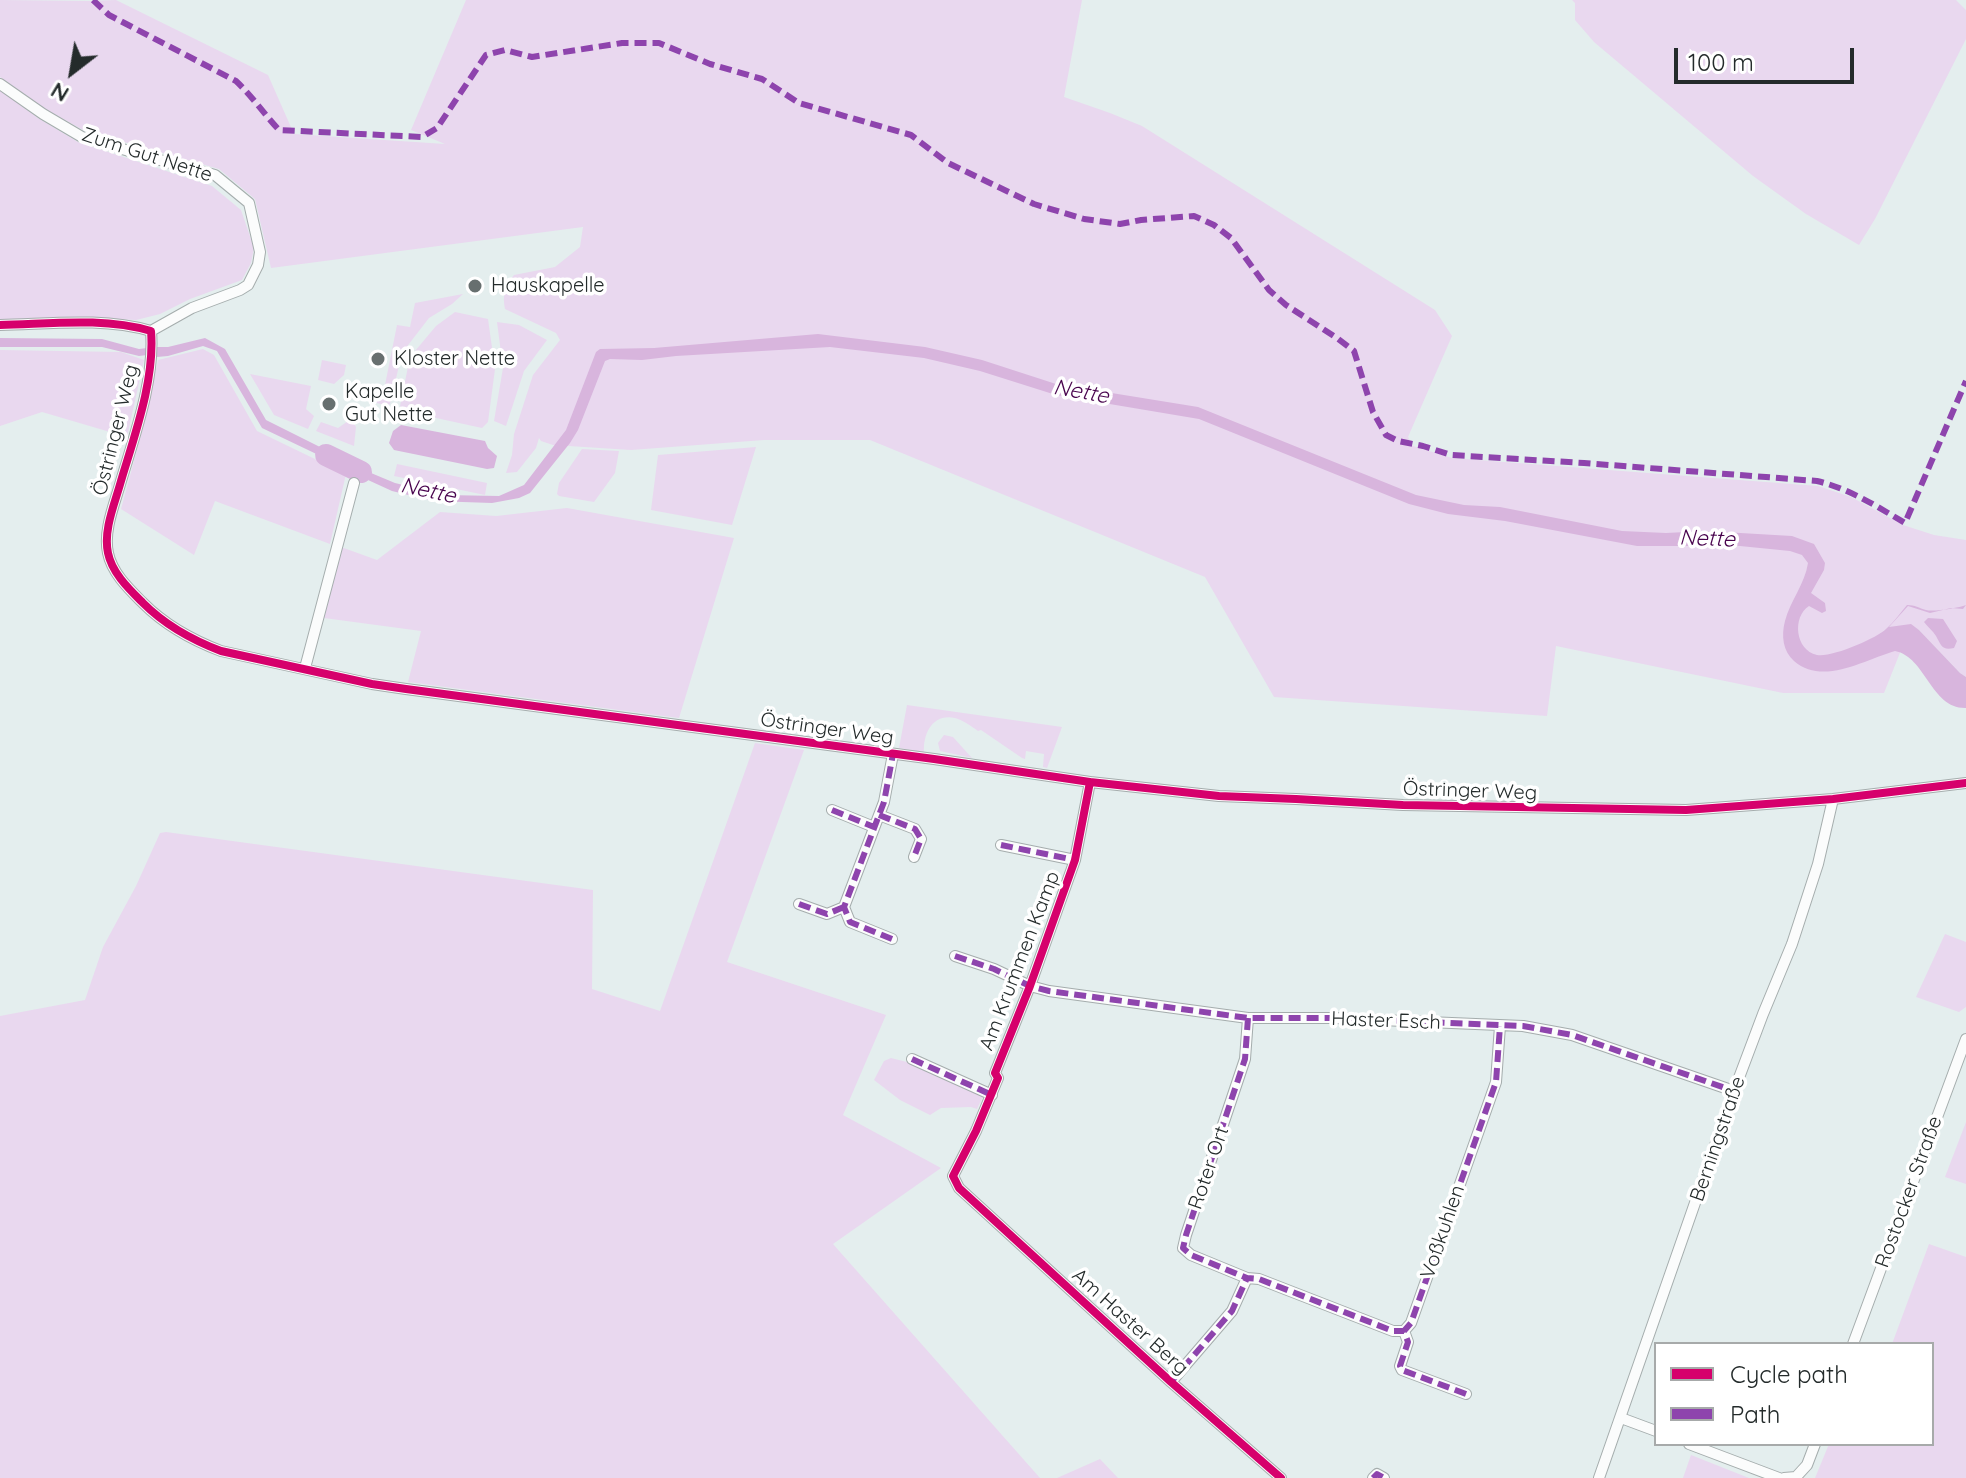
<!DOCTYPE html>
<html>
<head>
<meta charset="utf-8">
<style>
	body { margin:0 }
	#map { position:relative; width:1966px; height:1478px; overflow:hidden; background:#e4eeee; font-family:Quicksand,sans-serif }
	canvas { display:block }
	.legend { position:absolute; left:1654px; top:1342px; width:280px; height:104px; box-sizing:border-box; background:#fff; border:2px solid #a7aaaa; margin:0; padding:10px 14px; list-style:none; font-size:24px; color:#242b2b }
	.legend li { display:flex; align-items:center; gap:16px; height:40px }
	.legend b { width:40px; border:2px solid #a7aaaa }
	.north { position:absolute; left:32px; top:32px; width:80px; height:80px; -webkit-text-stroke:6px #fff; paint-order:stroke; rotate:211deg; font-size:22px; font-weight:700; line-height:32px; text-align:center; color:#242b2b }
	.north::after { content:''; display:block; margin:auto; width:28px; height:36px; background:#242b2b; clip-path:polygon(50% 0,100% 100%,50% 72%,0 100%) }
	.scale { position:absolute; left:1674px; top:48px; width:180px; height:36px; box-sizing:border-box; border:4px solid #242b2b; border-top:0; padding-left:10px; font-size:24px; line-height:28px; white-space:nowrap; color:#242b2b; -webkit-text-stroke:6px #fff; paint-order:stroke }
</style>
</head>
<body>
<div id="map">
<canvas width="1966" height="1478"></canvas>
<ul class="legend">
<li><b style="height:10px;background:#d6006c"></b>Cycle path</li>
<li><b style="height:10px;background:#8e44ad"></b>Path</li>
</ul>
<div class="north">N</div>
<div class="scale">100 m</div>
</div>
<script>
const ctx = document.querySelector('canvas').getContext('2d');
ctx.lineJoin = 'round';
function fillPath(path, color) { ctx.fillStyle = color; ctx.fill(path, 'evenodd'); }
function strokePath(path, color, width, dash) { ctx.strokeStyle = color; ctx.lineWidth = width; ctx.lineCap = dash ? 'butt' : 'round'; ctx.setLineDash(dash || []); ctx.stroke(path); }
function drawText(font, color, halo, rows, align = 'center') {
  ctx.font = font + ' Quicksand,sans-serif'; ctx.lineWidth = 7; ctx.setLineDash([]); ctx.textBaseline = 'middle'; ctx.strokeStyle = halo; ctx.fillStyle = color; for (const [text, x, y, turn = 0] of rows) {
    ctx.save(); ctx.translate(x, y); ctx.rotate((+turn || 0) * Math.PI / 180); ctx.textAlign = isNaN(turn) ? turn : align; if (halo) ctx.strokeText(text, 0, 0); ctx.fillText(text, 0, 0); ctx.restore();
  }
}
const green = new Path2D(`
	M0,0l89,1 27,-1 152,75 26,59 151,10 -34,-14 55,-130h616l-18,97 46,16 32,13 293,184 17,26 -44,101 5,9 39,12 366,28 33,11 52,28 31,10 32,5v137l-6,-4 -41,-43 -8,-5 -27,68h-101l-227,-47 -9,70 -273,-19 -69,-120 -335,-137h-106l-133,10 -78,-5 -12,-4 -2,-3 -3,10 -19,24 -11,1 6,-18 2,-21 19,-59 27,-35 -4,-7 -51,-24c-3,-14 0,-23 9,-34l41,-8 25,-20 3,-20 -312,41 -16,-69 -36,-30 -134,-38 -40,-22 -45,-32z
	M1572,0h384l10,10v29l-91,180 -16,26 -53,-31 -53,-38 -159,-134 -19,-22v-17z
	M0,90l38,28 40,24 134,44 29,24 13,38 -3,15 -9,17 -52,19 -30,15 -24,6 -38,-2 -98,3z
	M463,294l-11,10 -23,14 -27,35 -12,51 -2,2 -15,-4 -14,-11 24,4 14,-70 13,2 5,-24z
	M455,312l33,7 7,50 -7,53 -6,6 -78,-17 -4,-5 10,-49 26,-31z
	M497,322l22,3 28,15 -23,31 -18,55 -12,-5 9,-53z
	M203,349l11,6 43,76 89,43 -16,70 -115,-43 -21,54 -73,-46 23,-85 14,-64z
	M0,350l121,2 23,8 -17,77 -85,-25 -42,14z
	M322,360l24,5 -2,10 -10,9 -16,-4z
	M250,374l61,12 -5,23 8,7 -6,13 -34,-14z
	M351,419l5,8 -2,19 -38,-15 5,-9 17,6z
	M756,447l-24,78 -81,-15 7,-55z
	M582,449l37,2 -4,22 -21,29 -35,-6 -2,-2 2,-11z
	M397,464l90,19 -2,12 -91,-19z
	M567,508l167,30 -55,180 -271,-36 13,-51 -97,-13 17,-71 36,13 63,-48 56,4z
	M907,705l155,22 -15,41 -4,-1 1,-13 -18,-3 -1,8 -3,-1 -41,-28 -3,1c-7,-5 -15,-11 -23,-13 -22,-5 -32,15 -31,34l-25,-4z
	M944,735l9,2 19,21 -32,-7 -2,-8z
	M755,743l49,7 -77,212 159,53 -43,100 98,53 -108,76 207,234h-1040v-462l85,-16 18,-53 33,-61 24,-53 6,-1 427,58 -1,99 68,22z
	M1945,934l21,8v65l-7,5 -43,-15z
	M891,1058l20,5 72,33 -6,13 -6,-2 -30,1 -11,7 -30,-15 -26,-20 10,-19z
	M1966,1122v62l-21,-7z
	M1929,1244l37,13v221h-151l14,-34h103v-100h-40z
	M1691,1455l58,23h-66z
	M1100,1459l18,19h-61z`);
const water = new Path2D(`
	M818,334l107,13 57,13 74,24 142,23 218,88 48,10 36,2 122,24 44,2 40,-2 86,5 22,8 11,19 -1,7 -13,23 14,10 1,8 -4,2 -13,-7c-17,11 -14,44 8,49 14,3 60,-17 69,-26 8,-7 14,-16 21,-24 8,0 12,3 19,5 8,2 32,-2 40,-5l-3,4 -12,-1 -21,5 -22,-7 -19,21 22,-3 8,6 41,43 6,4v31c-35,1 -40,-51 -71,-57 -31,9 -72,35 -101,10 -11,-10 -13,-25 -9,-40 5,-20 20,-37 23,-58l-6,-8 -12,-4 -50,-5h-103l-132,-25 -57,-7 -39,-10 -210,-85 -143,-24 -76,-24 -56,-13 -94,-11 -154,9 -34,4 -32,-1 -5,2 -27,69 -8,13 -40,50 -11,5 -27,5 -59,-2 -41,-10 -24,-11 3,-7 24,10 49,12 55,1 25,-11 42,-55 30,-78 4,-3 54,-1z
	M0,338l102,1 37,10 8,-1v7l-8,1 -37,-9h-102z
	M205,338l20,11 41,71 88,44 -2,7 -90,-43 -45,-77 -14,-5 -35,10 -11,1v-10h11z
	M401,425l84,16 3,7 9,8 -3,12 -7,1 -93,-19 -5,-7 4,-12z
	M1928,618l15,1 14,22 -3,7c-12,3 -13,-3 -18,-12 -3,-5 -9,-10 -12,-14z`);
const river = new Path2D(`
	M326,455l35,17`);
const street = new Path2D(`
	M0,84l43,30 39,23 67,20 66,18 34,28 11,49 -2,13 -10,20 -8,5 -48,18 -41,23
	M0,325c50,-1 102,-8 151,6
	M151,331c4,48 -16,103 -30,150 -6,22 -18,49 -13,72 4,20 21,36 35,50 22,22 49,37 78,48l151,33 34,5 528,70 156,23 129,14 77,3 107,6 283,5 147,-11 133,-16
	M305,668l49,-185
	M1090,782l-15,78 -45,126 -35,87 3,5 -22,53 -23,45 6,12 212,194 110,96
	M832,810l42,17
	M879,815l36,14 6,10 -7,18
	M1001,845l74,15
	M799,904l28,10 17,-7
	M892,939l-42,-17 -6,-15 40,-105 9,-48
	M955,956l39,13 36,17 19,5 199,27h85l190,8 49,9 162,56
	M1248,1018l-3,41 -59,176 -3,13 8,7 56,23 12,1 134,52h11
	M912,1059l80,36
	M1853,1344l113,-305
	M1171,1382l61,-71 15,-33
	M1466,1394l-64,-24 -2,-4 8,-24 -4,-11 7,-8 85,-241 4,-56
	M1621,1418l35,13
	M1689,1444l90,34
	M1373,1478l4,-4 7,4
	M1599,1478l135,-387 29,-77 29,-70 26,-80 15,-65
	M1784,1478l12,-1 11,-12 8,-21`);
const quiet = new Path2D(`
	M93,0l16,15 127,66c16,15 28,33 43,49l143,7 15,-9 49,-73 19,-5 27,7 90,-14h37l51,21 52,15 37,24 112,32 37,28 86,41 50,15 36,5 21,-4 53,-4 20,9 17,13 38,52 17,15 51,33 17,13 19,61 13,23 12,6 25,5 28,9 133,8 233,18c33,8 59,25 88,42l61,-142
	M832,810l42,17
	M879,815l36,14 6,10 -7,18
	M1001,845l74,15
	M799,904l28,10 17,-7
	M892,939l-42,-17 -6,-15 40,-105 9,-48
	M955,956l39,13 36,17 19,5 199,27h85l190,8 49,9 162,56
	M1248,1018l-3,41 -59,176 -3,13 8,7 56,23 12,1 134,52h11
	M912,1059l80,36
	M1171,1382l61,-71 15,-33
	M1466,1394l-64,-24 -2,-4 8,-24 -4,-11 7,-8 85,-241 4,-56
	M1373,1478l4,-4 7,4`);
const cycleway = new Path2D(`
	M0,325c50,-1 102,-8 151,6 4,48 -16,103 -30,150 -6,22 -18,49 -13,72 4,20 21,36 35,50 22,22 49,37 78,48l151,33 34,5 528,70 156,23 129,14 77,3 107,6 283,5 147,-11 133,-16
	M1090,782l-15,78 -45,126 -35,87 3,5 -22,53 -23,45 6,12 212,194 110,96`);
const markers = [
	[475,286,8,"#676f6f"],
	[378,359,8,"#676f6f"],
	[329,404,8,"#676f6f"]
];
const streetNames = [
	["Zum Gut Nette",147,155,18],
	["Östringer Weg",116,430,-76],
	["Östringer Weg",827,729,8],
	["Östringer Weg",1470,791,2],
	["Am Krummen Kamp",1020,961,-69],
	["Haster Esch",1386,1021,2],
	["Berningstraße",1718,1139,-71],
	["Roter Ort",1209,1168,-71],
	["Rostocker Straße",1909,1192,-70],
	["Voßkuhlen",1443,1232,-71],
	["Am Haster Berg",1130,1322,42]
];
const poiNames = [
	["Hauskapelle",491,286],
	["Kloster Nette",394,359],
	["Kapelle",345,392],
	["Gut Nette",345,415]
];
const waterNames = [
	["Nette",1081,392,10],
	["Nette",428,491,12],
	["Nette",1707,539,2]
];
fillPath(green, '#e9d8ef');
fillPath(water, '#d8b5dd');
strokePath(river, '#d8b5dd', 22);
strokePath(street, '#a5adad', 12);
strokePath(street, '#fbfcfc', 10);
strokePath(quiet, '#8e44ad', 6, [12, 6]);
strokePath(cycleway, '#d6006c', 8);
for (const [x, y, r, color] of markers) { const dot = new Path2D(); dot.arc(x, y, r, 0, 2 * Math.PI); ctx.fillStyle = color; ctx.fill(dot); strokePath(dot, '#fff', 3); }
drawText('20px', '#242b2b', '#fff', streetNames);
drawText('20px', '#242b2b', '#fff', poiNames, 'left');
drawText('italic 22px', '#48034d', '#fff', waterNames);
</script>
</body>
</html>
